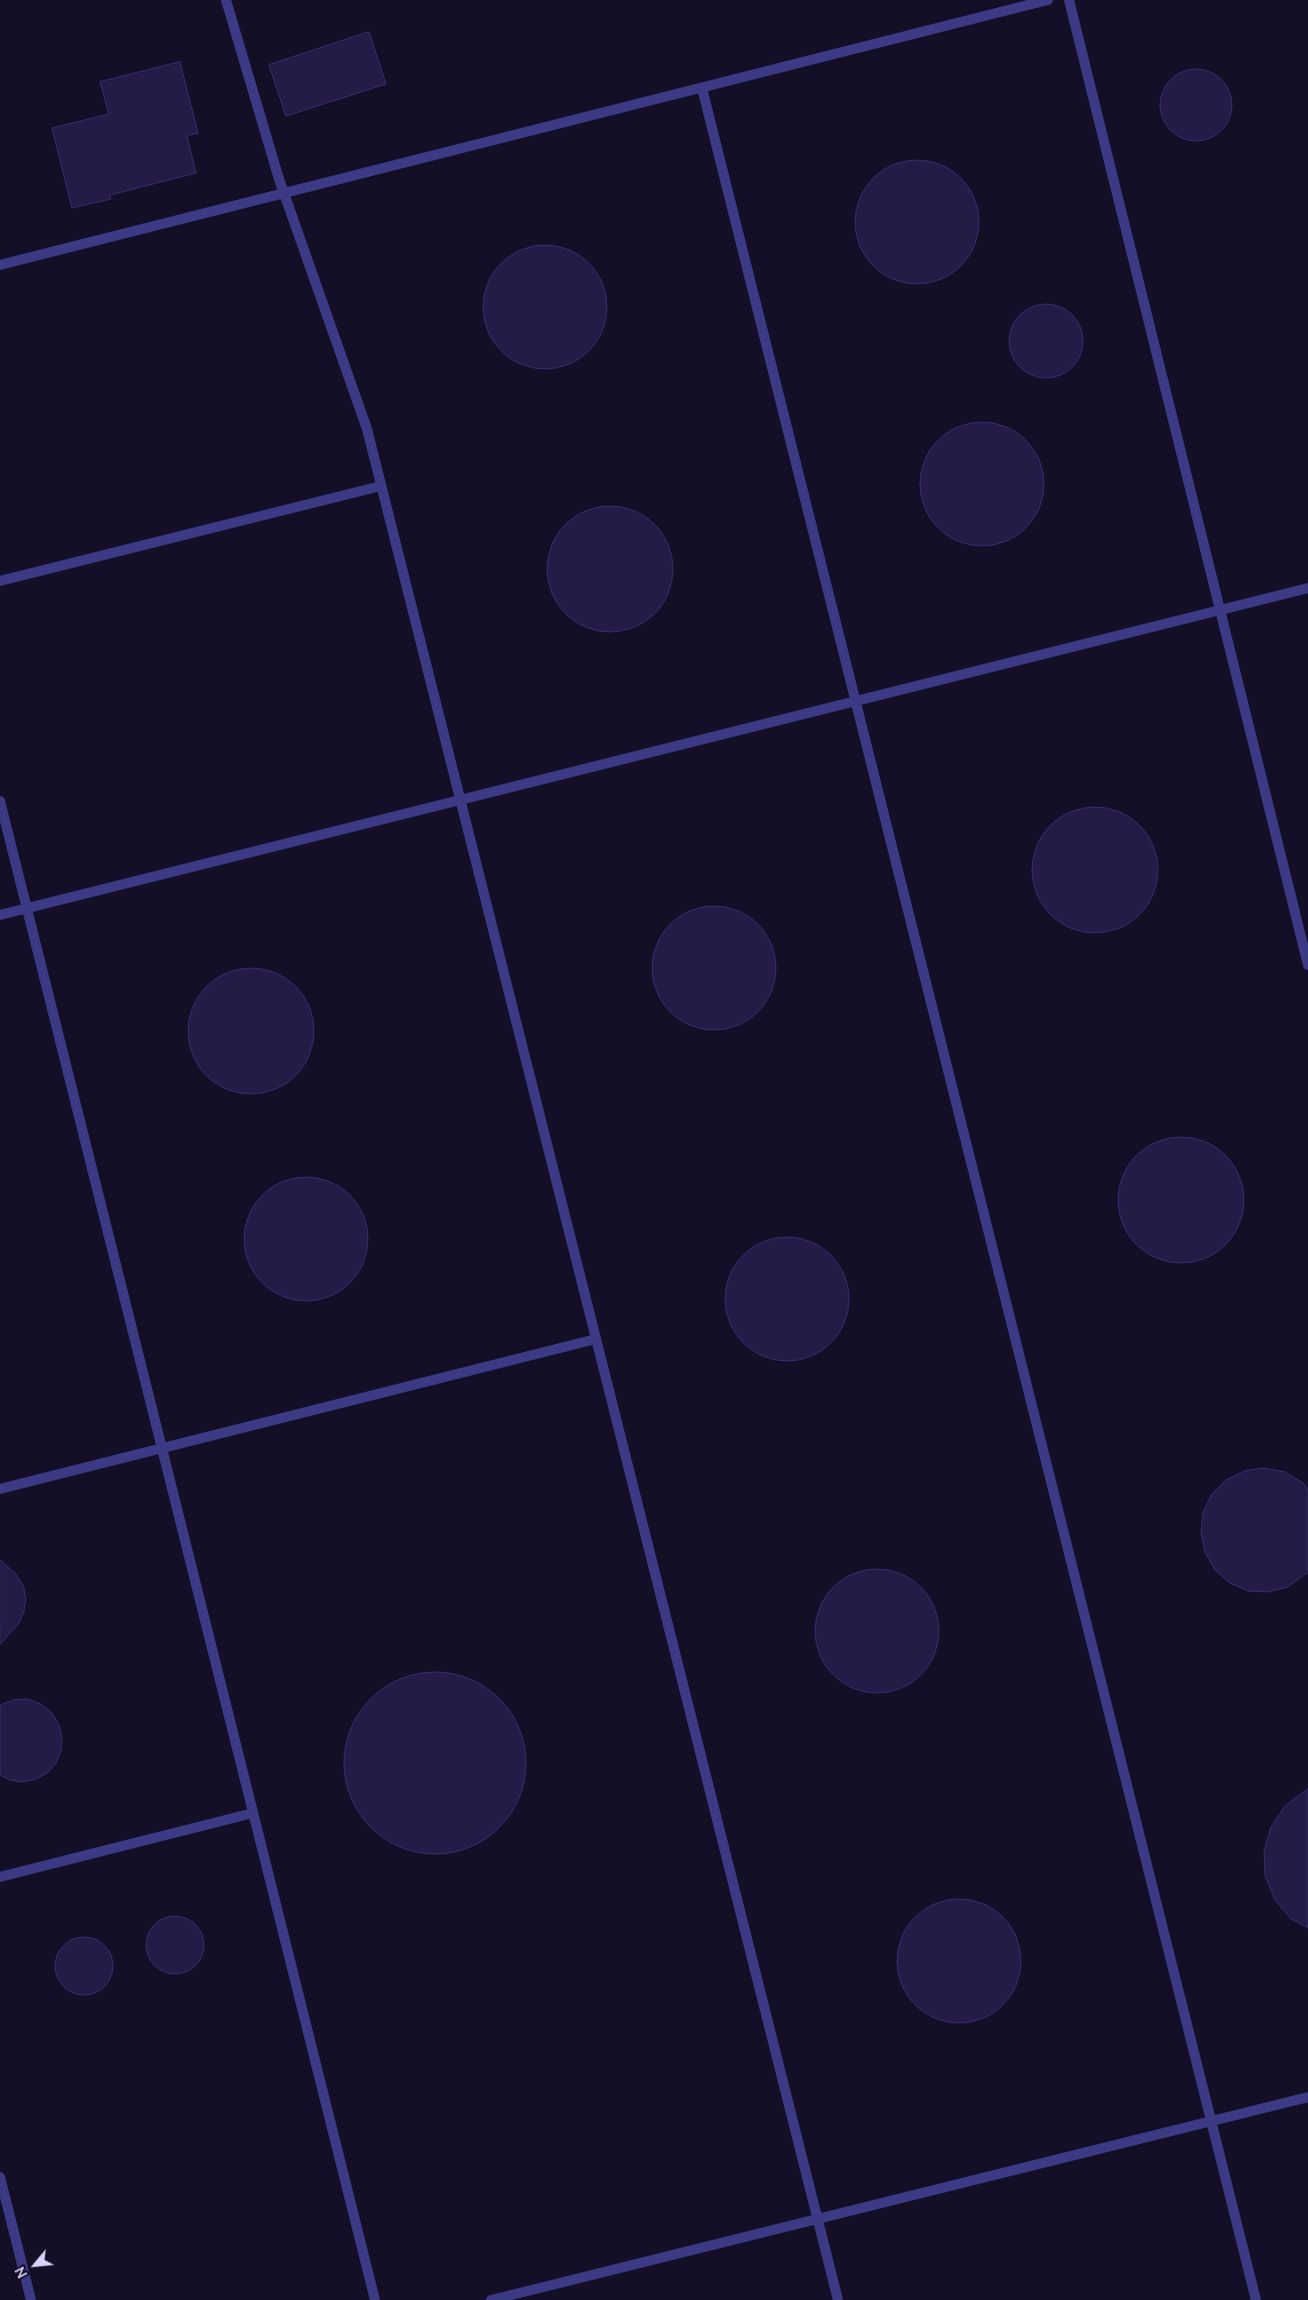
<!DOCTYPE html>
<html>
<head>
<meta charset="utf-8">
<style>
	body { margin:0 }
	#map { position:relative; width:1308px; height:2300px; overflow:hidden; background:#130f26; font-family:"Nunito Sans",sans-serif }
	canvas { display:block }
	.north { position:absolute; left:10px; top:2240px; width:50px; height:50px; -webkit-text-stroke:4px #130f26; paint-order:stroke; rotate:242deg; font-size:14px; font-weight:700; line-height:20px; text-align:center; color:#d9d4ff }
	.north::after { content:''; display:block; margin:auto; width:18px; height:22px; background:#d9d4ff; clip-path:polygon(50% 0,100% 100%,50% 72%,0 100%) }
</style>
</head>
<body>
<div id="map">
<canvas width="1308" height="2300"></canvas>
<div class="north">N</div>
</div>
<script>
const ctx = document.querySelector('canvas').getContext('2d');
ctx.lineJoin = 'round';
function fillPath(path, color) { ctx.fillStyle = color; ctx.fill(path, 'evenodd'); }
function strokePath(path, color, width, dash) { ctx.strokeStyle = color; ctx.lineWidth = width; ctx.lineCap = dash ? 'butt' : 'round'; ctx.setLineDash(dash || []); ctx.stroke(path); }
const building = new Path2D(`
	M369,32l17,52 -100,32 -17,-51z
	M180,62l18,71 -11,3 9,37 -86,22 1,4 -39,9 -20,-80 57,-14 -9,-32z
	M1160 105a36 36 0 1 1 72 0a36 36 0 1 1-72 0Z
	M855 222a62 62 0 1 1 124 0a62 62 0 1 1-124 0Z
	M483 307a62 62 0 1 1 124 0a62 62 0 1 1-124 0Z
	M1009 341a37 37 0 1 1 74 0a37 37 0 1 1-74 0Z
	M920 484a62 62 0 1 1 124 0a62 62 0 1 1-124 0Z
	M547 569a63 63 0 1 1 126 0a63 63 0 1 1-126 0Z
	M1032 870a63 63 0 1 1 126 0a63 63 0 1 1-126 0Z
	M652 968a62 62 0 1 1 124 0a62 62 0 1 1-124 0Z
	M188 1031a63 63 0 1 1 126 0a63 63 0 1 1-126 0Z
	M1118 1200a63 63 0 1 1 126 0a63 63 0 1 1-126 0Z
	M244 1239a62 62 0 1 1 124 0a62 62 0 1 1-124 0Z
	M725 1299a62 62 0 1 1 124 0a62 62 0 1 1-124 0Z
	M1265,1468l20,4 18,11 5,6v83l-20,15 -20,5 -20,-1 -18,-8 -15,-13 -10,-18 -4,-20 2,-20 9,-18 14,-14 18,-9z
	M0,1560l15,13 8,12 3,13 -2,13 -5,12 -19,21z
	M815 1631a62 62 0 1 1 124 0a62 62 0 1 1-124 0Z
	M344 1763a91 91 0 1 1 182 0a91 91 0 1 1-182 0Z
	M28,1699l13,5 11,9 7,12 3,13 -1,13 -5,12 -9,10 -11,6 -13,3 -13,-2 -10,-5v-70l13,-5z
	M1308,1789v139l-17,-9 -16,-19 -10,-24 -1,-25 7,-24 14,-21z
	M897 1961a62 62 0 1 1 124 0a62 62 0 1 1-124 0Z
	M146 1945a29 29 0 1 1 58 0a29 29 0 1 1-58 0Z
	M55 1966a29 29 0 1 1 58 0a29 29 0 1 1-58 0Z`);
const lane = new Path2D(`
	M226,0l53,179 88,250 471,1871
	M1069,0l239,965
	M702,88l554,2212
	M0,265l1048,-265
	M0,581l381,-95
	M0,801l375,1499
	M0,915l1308,-327
	M0,1489l596,-150
	M0,1877l253,-64
	M0,2177l31,123
	M491,2300l817,-203`);
fillPath(building, '#241b47');
strokePath(building, '#3b2d73', 1);
strokePath(lane, '#3d3a85', 10);
</script>
</body>
</html>
